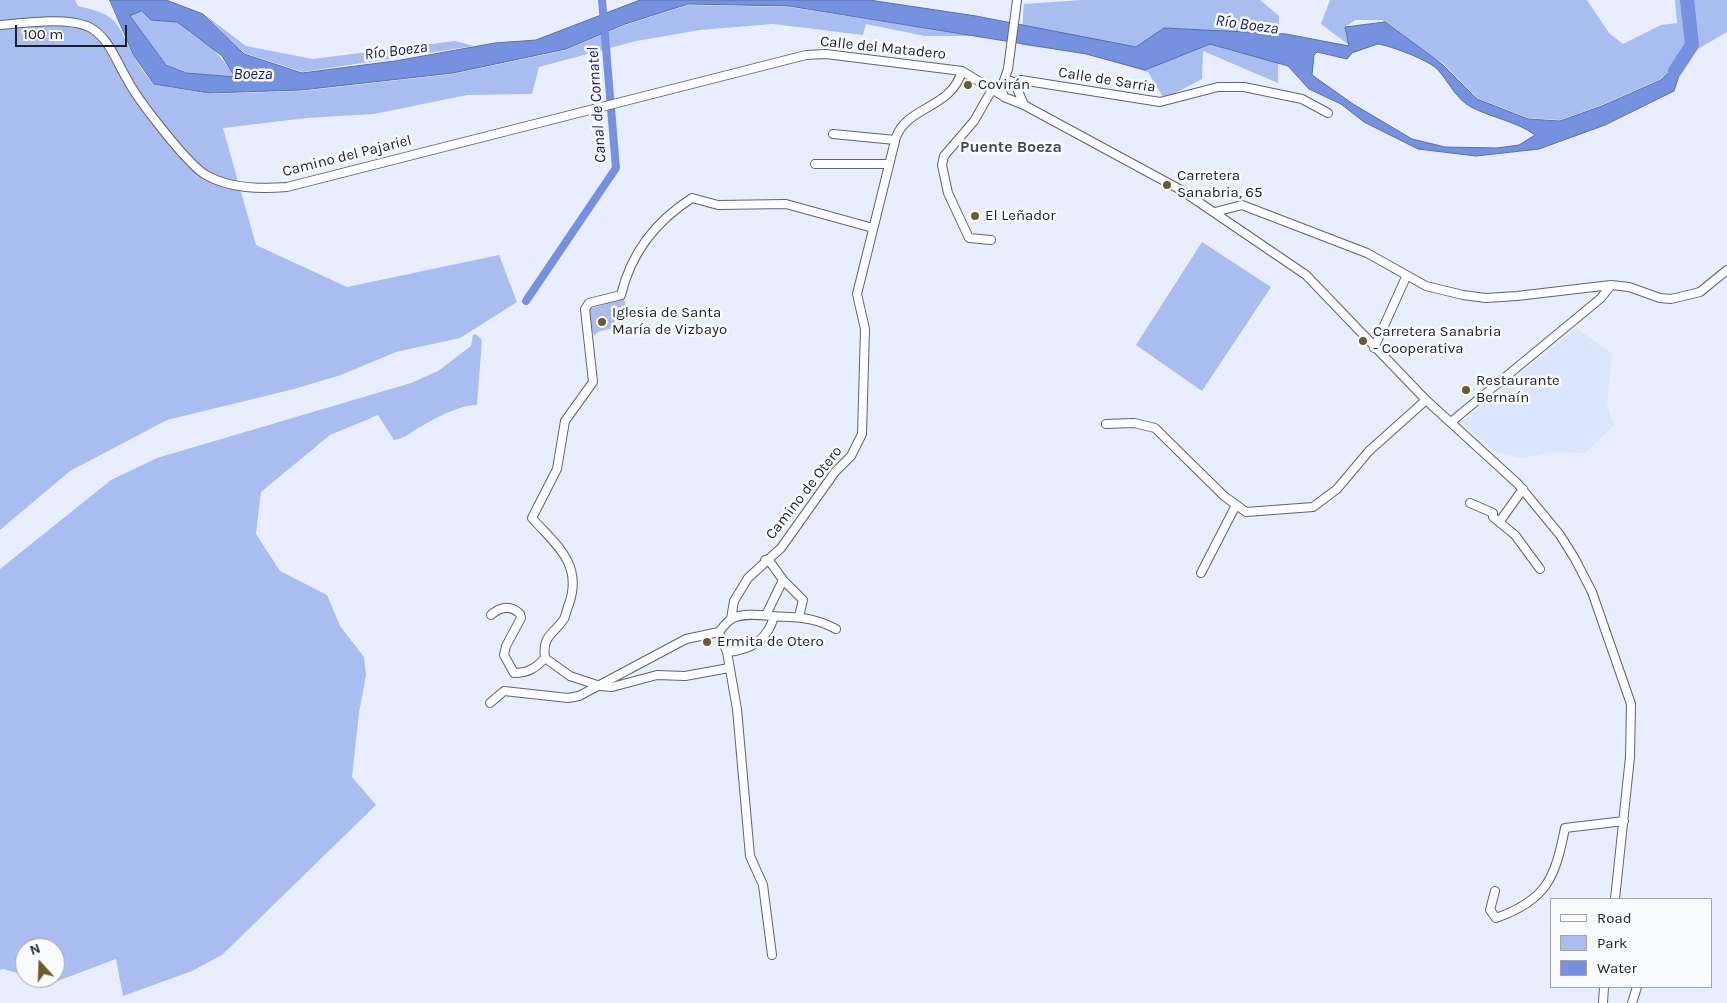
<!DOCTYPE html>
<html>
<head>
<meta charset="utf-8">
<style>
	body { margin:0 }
	#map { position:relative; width:1727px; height:1003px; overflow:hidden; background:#e8eefd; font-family:Karla,sans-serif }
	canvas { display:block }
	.legend { position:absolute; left:1550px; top:898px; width:162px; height:90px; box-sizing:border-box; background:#fafbff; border:1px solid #a2a4a9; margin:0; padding:6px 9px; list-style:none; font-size:15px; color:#1e2127 }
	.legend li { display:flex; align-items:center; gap:10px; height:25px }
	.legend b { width:25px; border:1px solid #a2a4a9 }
	.north { position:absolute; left:15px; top:938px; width:50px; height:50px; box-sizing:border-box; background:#fafbff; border:1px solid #a2a4a9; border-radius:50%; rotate:340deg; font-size:14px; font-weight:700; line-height:20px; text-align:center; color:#1e2127 }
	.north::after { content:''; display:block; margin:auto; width:18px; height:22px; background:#6e5b29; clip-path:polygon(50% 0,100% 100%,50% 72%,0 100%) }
	.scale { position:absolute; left:15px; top:25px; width:112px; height:22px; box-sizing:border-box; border:2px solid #1e2127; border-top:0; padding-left:6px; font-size:15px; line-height:18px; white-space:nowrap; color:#1e2127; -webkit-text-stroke:4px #fafbff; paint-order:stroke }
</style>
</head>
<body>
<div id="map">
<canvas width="1727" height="1003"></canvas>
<ul class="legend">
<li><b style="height:6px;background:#fff"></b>Road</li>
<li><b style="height:14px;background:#a9bdf1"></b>Park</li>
<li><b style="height:14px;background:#7591e0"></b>Water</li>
</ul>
<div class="north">N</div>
<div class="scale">100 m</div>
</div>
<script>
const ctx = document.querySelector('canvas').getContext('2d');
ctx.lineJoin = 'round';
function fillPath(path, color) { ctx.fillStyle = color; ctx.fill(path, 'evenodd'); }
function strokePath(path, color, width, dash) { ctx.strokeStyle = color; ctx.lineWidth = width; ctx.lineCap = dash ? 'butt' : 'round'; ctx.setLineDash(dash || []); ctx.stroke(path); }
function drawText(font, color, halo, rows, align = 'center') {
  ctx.font = font + ' Karla,sans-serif'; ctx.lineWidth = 5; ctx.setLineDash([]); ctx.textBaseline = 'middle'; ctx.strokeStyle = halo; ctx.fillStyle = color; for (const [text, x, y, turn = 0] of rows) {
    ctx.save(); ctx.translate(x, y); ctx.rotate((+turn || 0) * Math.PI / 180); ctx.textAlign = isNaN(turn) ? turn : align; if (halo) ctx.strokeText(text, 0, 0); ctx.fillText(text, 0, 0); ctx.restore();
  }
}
const built = new Path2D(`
	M1576,328l36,25 -5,51 7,21 -29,28 -33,-1 -29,6 -29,-6 -32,-30z`);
const green = new Path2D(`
	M0,0h75l3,6c40,9 38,15 55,49 5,10 13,20 20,29l56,10 93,-3 151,-17 113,-24 59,-25 63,-20 101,2 187,29h-51l-59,-12 -3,11 -90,-11 -73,6 -64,11 -97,26 -7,27 -65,1 -93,19 -67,4 -84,10 33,117 91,42 152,-32 18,47 -57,36 -64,14 -55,23 -47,14 -127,31 -97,51 -70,59z
	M1082,0h178l19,16 -1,67 -75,-32 -1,28 -38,20 -16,-27 -64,-19 -63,-8 3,-41z
	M1330,0h257l22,33 14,11 38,-19 16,-2 -2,-23h52v32l-43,25 -23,22 -59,26 -42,15 -32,-2 -51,-20 -34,-35 -58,-32 -2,-11h-28l-10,7 4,18 -28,-21z
	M142,11c12,5 23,8 34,11 21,7 47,36 59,55l-49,-4 -20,-9 -37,-49z
	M205,15l41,31 67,13 142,-18 19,5 -171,26 -59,-19z
	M1202,242l69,45 -69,104 -66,-46z
	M624,298l4,19 -14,2 2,8 -18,5 -4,4 -8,-26z
	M476,334l6,6 -5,65c-17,0 -40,12 -55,21 -10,5 -17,13 -28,14l-16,-25 -48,20 -69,57 -5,42 24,37 47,24 13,31 24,31 2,18 -7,38 -7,64 24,28 -154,150 -30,16 -69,25 -7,-37 -64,24 -17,-5h20v-30h-30v27l-22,-6 -3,1v-401l111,-89 46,-22 254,-75 27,-12 33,-25 2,-11z`);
const water = new Path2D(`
	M110,0h56l37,14 41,40 58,19 93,-12 100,-18 41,-3 104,-40h229l107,16 160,31 28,-19 122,6 63,12 -4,-19 40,-5 57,42 35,35 51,20 32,2 42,-15 59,-26 24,-23 -11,34 -69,34 -66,24 -63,7 -58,-7 -54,-27 -23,-18 -32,-15 -21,-23 -78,-22 -65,26 -59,-16 -297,-48 -101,-2 -63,20 -59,25 -113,24 -152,17 -92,3 -55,-9 -20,-28zM142,11l9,9 26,2 10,7 35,27 13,21 -49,-4 -20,-8 -36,-49zM1378,44c13,2 51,16 60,26 11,12 18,29 33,37 21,11 45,14 64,28l-16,10 -22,3 -52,-1 -33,-8 -59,-35 -41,-29 2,-20 3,-3 30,7 5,-6z`);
const canal = new Path2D(`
	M526,301l90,-133 -14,-168`);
const river = new Path2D(`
	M1675,71l17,-26 -5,-45`);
const minor = new Path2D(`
	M1017,0l-9,69 -7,20 3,8 20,8 157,85 125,85 120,125 92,84 42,51 15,24 17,33 39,112 -1,53 -15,142
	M0,25c25,-2 64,-8 87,1 21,9 29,35 40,53 10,20 61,86 79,96 24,14 55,14 81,12l519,-132 20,-1 136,17 41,25
	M1011,81l5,5 8,19
	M1013,83l8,-3 139,22 58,-15h26l58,12 26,14
	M833,134l62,6
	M815,164h74
	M1215,212l27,-7 125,48 59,33 37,9 23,3 31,-2 94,-11 18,2 31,11 11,1 29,-7 27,-22
	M991,240l-22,-2 -21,-45 -6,-28 2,-9 30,-35 19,-33
	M1374,348l32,-71
	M1451,422l150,-124 10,-13
	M1106,424l28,-1 21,5 69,68 22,16 67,-5 24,-18 32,-38 57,-51
	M1470,503l23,10v4l22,18 25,34
	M1500,521l23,-32
	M765,560l3,-1 15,21 20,20 -4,16
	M1201,573l35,-68
	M491,615c10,-9 20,-10 29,-1l1,4 -15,28 -2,9 10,18c14,0 22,-5 31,-15
	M766,615l17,-35
	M731,619l3,-18 14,-23 33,-30 54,-76 16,-16 11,-22 3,-105 -8,-35 39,-157c13,-32 55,-28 66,-66
	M727,652c24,-2 41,-12 47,-36
	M729,668l-44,8 -28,-1 -45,12 -12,-1 -30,-10 -25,-18c-3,-23 8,-23 19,-39 2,-4 3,-11 5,-15 14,-40 -13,-59 -37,-86l25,-49 8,-48 28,-39 -8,-73 4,-6 32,-8c10,-42 35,-74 71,-97l26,7 68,-1 87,24
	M490,703l14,-12 64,7 11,-2 107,-57 33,-7
	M1495,891l-5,19 6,8c51,-18 59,-40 69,-90l59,-7
	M772,955l-9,-70 -13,-29 -13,-147 -10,-57 -8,-20c4,-5 8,-11 14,-14 11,-5 27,-3 39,-2 25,2 40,0 64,13
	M1603,1003l1,-16
	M1632,1003l5,-16`);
const markers = [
	[968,85,5,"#6e5b29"],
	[1167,185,5,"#6e5b29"],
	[975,216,5,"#6e5b29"],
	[602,322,5,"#6e5b29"],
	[1363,341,5,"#6e5b29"],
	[1466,390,5,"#6e5b29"],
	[707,642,5,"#6e5b29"]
];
const streetNames = [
	["Calle del Matadero",883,48,6],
	["Calle de Sarria",1107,80,9],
	["Camino del Pajariel",347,156,-14],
	["Camino de Otero",804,493,-52]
];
const poiNames = [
	["Covirán",978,85],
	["Carretera",1177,176],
	["Sanabria, 65",1177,193],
	["El Leñador",985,216],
	["Iglesia de Santa",612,313],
	["María de Vizbayo",612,330],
	["Carretera Sanabria",1373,332],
	["- Cooperativa",1373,349],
	["Restaurante",1476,381],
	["Bernaín",1476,398],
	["Ermita de Otero",717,642]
];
const waterNames = [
	["Río Boeza",1247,25,8],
	["Río Boeza",396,51,-7],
	["Boeza",253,74],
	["Canal de Cornatel",597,105,-94]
];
const neighbourhoodNames = [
	["Puente Boeza",1011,147]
];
fillPath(built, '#dbe5fe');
fillPath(green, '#a9bdf1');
fillPath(water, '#7591e0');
strokePath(water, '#5b6fa8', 1);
strokePath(canal, '#7591e0', 8);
strokePath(river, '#7591e0', 14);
strokePath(minor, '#5e6473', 10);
strokePath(minor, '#fff', 8);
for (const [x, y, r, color] of markers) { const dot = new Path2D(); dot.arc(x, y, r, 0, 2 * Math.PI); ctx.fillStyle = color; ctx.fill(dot); strokePath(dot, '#fafbff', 2); }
drawText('15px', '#1e2127', '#fafbff', streetNames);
drawText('15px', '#1e2127', '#fafbff', poiNames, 'left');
drawText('italic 16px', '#101a75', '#fafbff', waterNames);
drawText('bold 16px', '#434857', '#fafbff', neighbourhoodNames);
</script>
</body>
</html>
